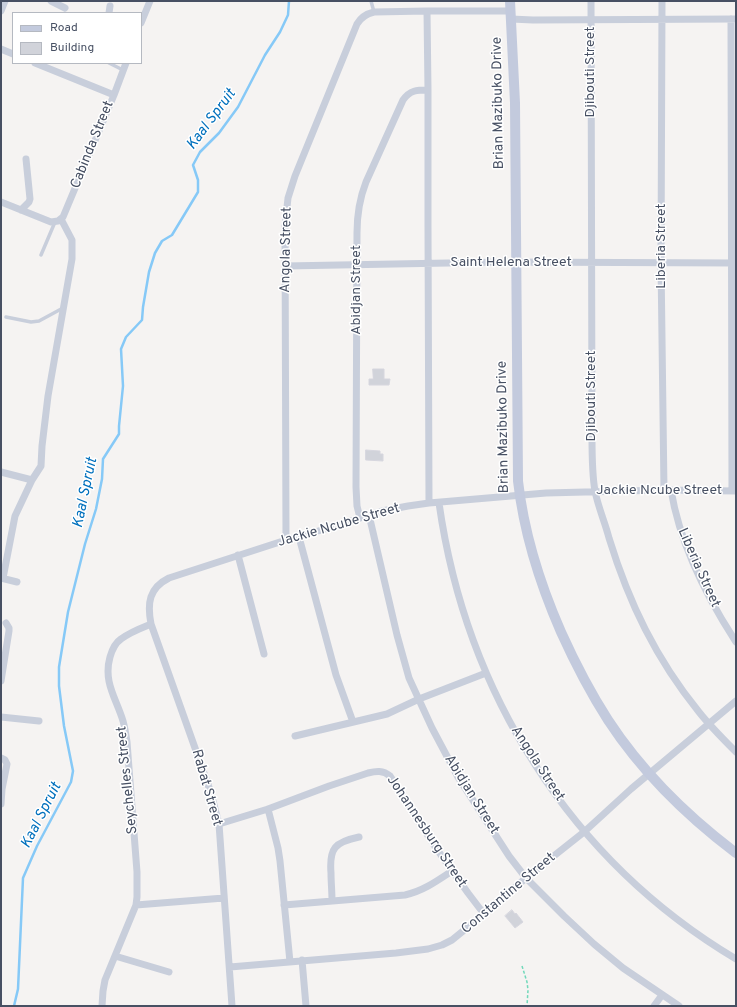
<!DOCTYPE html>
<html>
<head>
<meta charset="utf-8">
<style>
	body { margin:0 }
	#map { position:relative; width:737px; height:1007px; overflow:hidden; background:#f5f3f2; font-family:Overpass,sans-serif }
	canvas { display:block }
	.frame { position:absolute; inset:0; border:2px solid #475063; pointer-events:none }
	.legend { position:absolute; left:12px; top:12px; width:130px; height:52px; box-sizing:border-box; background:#fff; border:1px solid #b5b9c1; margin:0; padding:5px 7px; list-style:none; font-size:12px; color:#475063 }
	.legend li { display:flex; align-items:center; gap:8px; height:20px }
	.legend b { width:20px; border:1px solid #b5b9c1 }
</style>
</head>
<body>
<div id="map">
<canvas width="737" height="1007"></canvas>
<div class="frame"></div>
<ul class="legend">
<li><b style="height:5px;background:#c3cadd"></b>Road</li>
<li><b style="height:11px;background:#d1d3da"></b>Building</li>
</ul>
</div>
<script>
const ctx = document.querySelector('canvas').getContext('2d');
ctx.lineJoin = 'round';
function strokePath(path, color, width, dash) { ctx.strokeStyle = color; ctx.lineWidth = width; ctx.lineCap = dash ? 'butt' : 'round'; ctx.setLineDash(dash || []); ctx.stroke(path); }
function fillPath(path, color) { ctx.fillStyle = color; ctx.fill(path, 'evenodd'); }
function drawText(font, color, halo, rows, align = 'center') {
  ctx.font = font + ' Overpass,sans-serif'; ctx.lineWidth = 3; ctx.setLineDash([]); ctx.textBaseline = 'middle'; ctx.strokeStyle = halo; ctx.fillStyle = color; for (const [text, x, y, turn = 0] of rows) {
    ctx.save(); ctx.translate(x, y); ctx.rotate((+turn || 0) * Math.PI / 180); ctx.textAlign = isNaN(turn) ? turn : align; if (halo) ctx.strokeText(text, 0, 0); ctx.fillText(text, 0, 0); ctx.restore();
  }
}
const stream = new Path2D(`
	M14,1006l4,-17 5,-111 14,-32 34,-64 2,-11 -9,-45 -5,-40v-19l9,-55 17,-68 11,-35 6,-30 1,-20 16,-25v-8l4,-40 -2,-37 5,-12 16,-17 1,-13 6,-35 6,-19 7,-12 10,-6 26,-43v-12l-5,-15 7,-13 19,-19 19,-26 27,-52 15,-23 8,-17 1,-14`);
const building = new Path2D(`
	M373,369h11v10h6l-1,6h-20v-6h4z
	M366,450l14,1v3h3v7l-17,-1z
	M512,910l3,4 1,-1 7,9 -8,6 -10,-12z`);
const path = new Path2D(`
	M522,966l5,16 1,8 -1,16`);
const lane = new Path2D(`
	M371,1l3,11
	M109,63l14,7
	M41,255l14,-33
	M6,317l25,5 8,-1 24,-13`);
const street = new Path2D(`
	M51,1l14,7
	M591,1l1,436c0,17 0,37 3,54 3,16 10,31 14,47 20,65 47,121 90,174 11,14 24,27 37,40
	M662,1l-1,262 3,227
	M1,11l4,-10
	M109,13l1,-7
	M511,19l22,1 202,-1
	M731,19l1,472
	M141,23l9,-22
	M1,49l12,5
	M35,63l79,32
	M1,202l50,20 7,-1 5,-4 51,-122 12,-32
	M21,210l8,-8 1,-3 -4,-40
	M285,266l218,-4 233,1
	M1,472l31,8
	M671,490c9,55 35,106 65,152
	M429,503l-1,-276v-137l-1,-79h83
	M439,503c27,190 131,357 297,456
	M369,515l28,120 12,43 23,50 26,49 51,79 17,22 38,38 30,28 29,24 56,38
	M360,518l-3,-12 -1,-19 1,-254c0,-19 2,-33 9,-51l37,-82c7,-10 14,-10 25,-10
	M299,537l37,138 17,47
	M286,540l-1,-314 3,-28 7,-22 62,-152c4,-7 9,-10 17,-12l53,-1
	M238,555l26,99
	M1,578l16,4
	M3,578l12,-62 17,-36 9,-14 1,-20 6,-50 24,-137v-19l-11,-21
	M1,681l8,-50v-3l-3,-5
	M1,717l38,4
	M295,736l92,-22 32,-15 67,-26
	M1,758l4,2 2,4 -5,25 -1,15
	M268,809l10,39 2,13 10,101
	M219,824l49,-15 61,-23 39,-13c8,-2 15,-3 22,3l46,72 32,45 16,21
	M332,901c0,-10 -1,-19 -1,-28 -2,-25 4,-31 28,-36
	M136,905l88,-7
	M284,905l121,-10c18,-4 32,-14 47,-24
	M115,956l54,16
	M302,960l4,46
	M230,967l166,-14 32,-4 14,-4 10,-5 32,-26 42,-36 58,-46 47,-43 105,-88
	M102,1006l1,-15 2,-11 31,-75 1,-8v-25l-10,-130c-1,-7 -2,-14 -4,-21 -7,-23 -20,-39 -13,-64 2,-7 5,-14 11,-18 9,-7 20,-11 30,-15
	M232,1006l-13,-182 -8,-31 -60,-169c-4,-21 -2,-36 18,-46l117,-38 50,-14 33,-11 13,-4 26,-5 21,-3 117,-10 118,-3 72,1
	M654,1006l8,-11`);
const secondary = new Path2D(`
	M510,1l5,102 3,378c6,53 22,103 43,151 14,31 29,60 47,88 34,52 79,96 128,133`);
const streetNames = [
	["Djibouti Street",591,72,-90],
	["Brian Mazibuko Drive",499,103,-91],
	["Cabinda Street",93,145,-68],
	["Liberia Street",662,246,-90],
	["Angola Street",287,250,-89],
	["Saint Helena Street",511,263],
	["Abidjan Street",357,290,-90],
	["Djibouti Street",592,396,-90],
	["Brian Mazibuko Drive",504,427,-91],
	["Jackie Ncube Street",659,491],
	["Jackie Ncube Street",339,526,-16],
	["Liberia Street",698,568,66],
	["Angola Street",537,764,57],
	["Seychelles Street",128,780,-96],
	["Rabat Street",206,788,74],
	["Abidjan Street",471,795,58],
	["Johannesburg Street",426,832,56],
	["Constantine Street",509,894,-40]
];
const waterNames = [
	["Kaal Spruit",212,120,-53],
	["Kaal Spruit",86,493,-78],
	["Kaal Spruit",42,816,-63]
];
strokePath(stream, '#86c9f7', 2.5);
fillPath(building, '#d1d3da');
strokePath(building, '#d6d6de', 1);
strokePath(path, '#71d8ba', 1.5, [3, 2]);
strokePath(lane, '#c8cedb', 3.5);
strokePath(street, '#c8cedb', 7);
strokePath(secondary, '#c3cadd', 10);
drawText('14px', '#475063', '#fff', streetNames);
drawText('italic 15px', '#0070bd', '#fff', waterNames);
</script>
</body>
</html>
